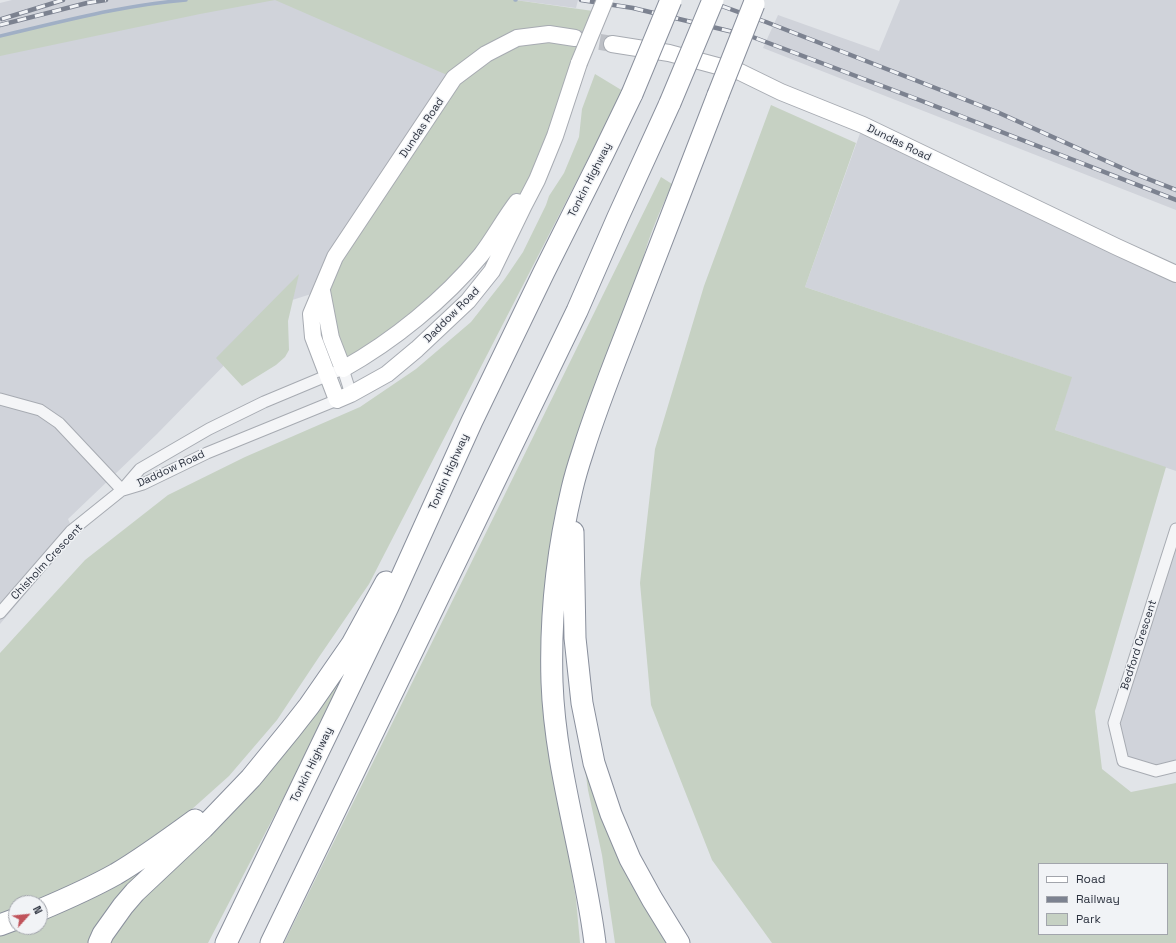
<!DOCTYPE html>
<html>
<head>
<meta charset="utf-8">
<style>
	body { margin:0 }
	#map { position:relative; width:1176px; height:943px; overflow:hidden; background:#e1e4e8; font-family:"Space Grotesk",sans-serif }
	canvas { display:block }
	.legend { position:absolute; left:1038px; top:863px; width:130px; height:72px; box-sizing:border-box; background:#f1f3f6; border:1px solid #a2a5ac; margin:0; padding:5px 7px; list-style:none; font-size:12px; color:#2b313e }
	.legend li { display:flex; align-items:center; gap:8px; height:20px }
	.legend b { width:20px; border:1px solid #a2a5ac }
	.north { position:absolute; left:8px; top:895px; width:40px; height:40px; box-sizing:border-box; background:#f1f3f6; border:1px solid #a2a5ac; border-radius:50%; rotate:63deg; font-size:11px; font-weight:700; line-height:16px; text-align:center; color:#2b313e }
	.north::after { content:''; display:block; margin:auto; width:14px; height:18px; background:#c0535b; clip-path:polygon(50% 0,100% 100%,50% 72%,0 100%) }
</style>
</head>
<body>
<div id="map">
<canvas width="1176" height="943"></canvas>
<ul class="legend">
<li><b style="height:5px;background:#fff"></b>Road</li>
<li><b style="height:5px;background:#7c8290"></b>Railway</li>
<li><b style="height:11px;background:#c6d1c3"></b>Park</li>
</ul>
<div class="north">N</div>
</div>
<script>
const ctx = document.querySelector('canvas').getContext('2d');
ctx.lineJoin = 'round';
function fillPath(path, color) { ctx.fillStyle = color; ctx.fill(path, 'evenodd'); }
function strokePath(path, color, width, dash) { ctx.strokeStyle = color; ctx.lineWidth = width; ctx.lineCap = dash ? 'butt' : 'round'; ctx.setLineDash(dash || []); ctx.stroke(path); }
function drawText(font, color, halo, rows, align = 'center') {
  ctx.font = font + ' "Space Grotesk",sans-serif'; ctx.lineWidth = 3; ctx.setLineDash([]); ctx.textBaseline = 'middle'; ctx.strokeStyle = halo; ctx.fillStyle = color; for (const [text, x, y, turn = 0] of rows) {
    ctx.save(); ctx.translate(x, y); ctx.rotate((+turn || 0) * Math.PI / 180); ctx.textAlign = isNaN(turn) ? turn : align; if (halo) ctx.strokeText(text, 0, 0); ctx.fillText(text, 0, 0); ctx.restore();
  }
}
const built = new Path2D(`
	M12,0h276l177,82 -135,206 -44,14 -129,132 -89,85 7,16 -75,89v-621z
	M515,0h63l-2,8z
	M900,0h276v210l-413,-162 15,-33 101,36z
	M863,125l313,148v198l-121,-41 16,-53 -266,-90z
	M1176,529v237l-20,5 -33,-10 -9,-38z`);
const green = new Path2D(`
	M186,0h329l85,12 -63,168 -88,110 -106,79 -21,-78 132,-213 -179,-78 -75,14 -200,42v-20c61,-14 123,-31 186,-36z
	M595,74l28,17 -254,493 -50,73 -42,63 -48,56 -57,51 -65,41 -76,35h-15v7l-16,4v-261l85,-93 83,-65 77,-38 115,-50 56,-38 55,-47 33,-42 19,-28 23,-47 3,-9 15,-23 15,-36 3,-28z
	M771,105l85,38 -51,144 267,90 -17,53 111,37 -71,244 7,58 29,23 45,-9v160h-404l-60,-83 -61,-155 -11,-122 15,-134 49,-163zM1039,864h128v70h-128z
	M661,177l11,7c-11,26 -24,52 -30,80l-58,161 -41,258 4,60 18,89 11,67 4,44h-296z
	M299,274l-11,47 1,29 -4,7 -9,8 -34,21 -26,-28z
	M361,649l-153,294h-99l15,-24z
	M582,748l96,195h-63l-13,-88 -14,-65z
	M145,868l-55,75h-90v-9l24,-7h16v-6c37,-14 71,-34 105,-53z`);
const stream = new Path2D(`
	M515,0h1
	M0,36c61,-14 123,-31 186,-36`);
const secondaryTunnel = new Path2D(`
	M576,38l36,6`);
const minor = new Path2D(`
	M0,399l40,11 19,13 63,67
	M123,490l20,-6 64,-31 130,-53
	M1176,529l-62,194 9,38 33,10 20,-5
	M0,613l71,-82 51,-41 18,-21 69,-40 55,-27 79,-33 8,25`);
const secondary = new Path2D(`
	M575,38l-26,-4 -32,4 -31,16 -32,24 -119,179 -24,57 2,23 24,63 14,-6 36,-20 30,-25 51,-48 24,-30 32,-66 13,-25 18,-44 24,-73
	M612,44l57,9 71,19 41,20 82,33 254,122 59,27
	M322,291l9,47 12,31c50,-28 101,-69 138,-114 13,-17 23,-36 36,-53`);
const motorway = new Path2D(`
	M573,532l2,106 7,65 12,60 17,51 19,45 22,40 27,44
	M40,910c26,-11 51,-22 76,-36 27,-16 53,-35 79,-54
	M0,925l16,-6
	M99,943l4,-9 20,-28 12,-14 68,-64 48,-50 40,-49 18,-23 43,-62 34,-62
	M226,943l162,-336 84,-186 72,-149 59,-118 29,-60
	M271,943l306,-632 41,-94 52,-114
	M595,943c-11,-88 -40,-173 -43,-261 -2,-65 5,-130 20,-193 3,-13 7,-26 11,-38 15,-48 34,-94 52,-141 28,-72 55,-143 83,-215`);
const rail = new Path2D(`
	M581,0l52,8 117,28 172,65 254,99
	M705,0l61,22 231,90 136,61 43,17
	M2,19l61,-19
	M0,25l87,-22 19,-3`);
const secondaryBridge = new Path2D(`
	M579,63l26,-63`);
const motorwayBridge = new Path2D(`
	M632,94l39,-94
	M718,95l36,-91
	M670,103l43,-103`);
const streetNames = [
	["Dundas Road",422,128,-56],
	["Dundas Road",899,143,26],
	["Tonkin Highway",590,180,-63],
	["Daddow Road",452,315,-45],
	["Daddow Road",171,469,-25],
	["Tonkin Highway",449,472,-66],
	["Chisholm Crescent",47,562,-47],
	["Bedford Crescent",1139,645,-72],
	["Tonkin Highway",312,765,-64]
];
fillPath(built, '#d0d3da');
fillPath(green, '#c6d1c3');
strokePath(stream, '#a0afc5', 3.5);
strokePath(secondaryTunnel, '#bdc0c6', 16, [16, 8]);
strokePath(minor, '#a7abb2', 13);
strokePath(secondary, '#a7abb2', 18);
strokePath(motorway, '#8a909d', 23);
strokePath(minor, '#f4f5f7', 11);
strokePath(secondary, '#fff', 16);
strokePath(motorway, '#fff', 21);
strokePath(rail, '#7c8290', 4.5);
strokePath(rail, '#f1f3f6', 3, [9]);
strokePath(secondaryBridge, '#a7abb2', 18, []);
strokePath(motorwayBridge, '#8a909d', 23, []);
strokePath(secondaryBridge, '#fff', 16);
strokePath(motorwayBridge, '#fff', 21);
drawText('11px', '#2b313e', '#f1f3f6', streetNames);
</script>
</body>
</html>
